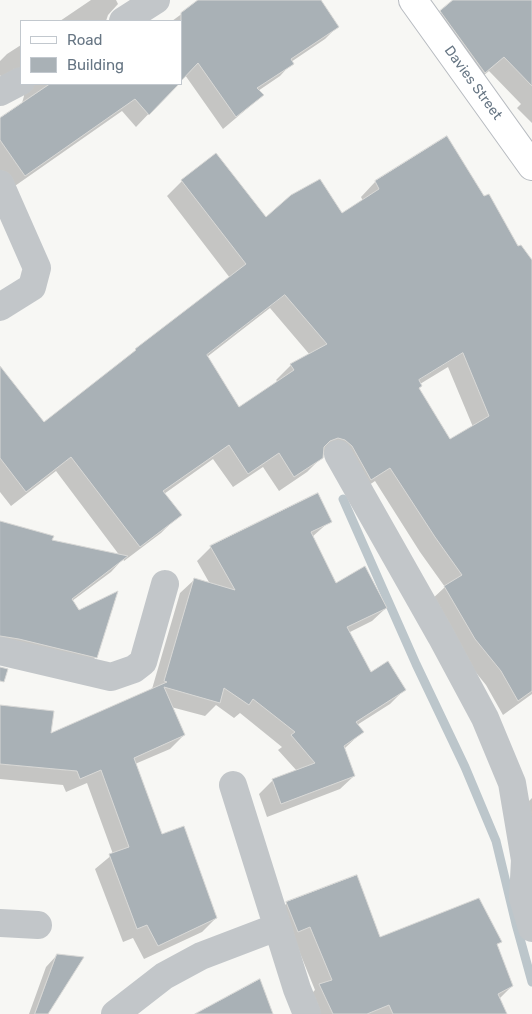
<!DOCTYPE html>
<html>
<head>
<meta charset="utf-8">
<style>
	body { margin:0 }
	#map { position:relative; width:532px; height:1014px; overflow:hidden; background:#f7f7f4; font-family:Rubik,sans-serif }
	canvas { display:block }
	.legend { position:absolute; left:20px; top:20px; width:162px; height:65px; box-sizing:border-box; background:#fff; border:1px solid #c2c8ce; margin:0; padding:6px 9px; list-style:none; font-size:15px; color:#677684 }
	.legend li { display:flex; align-items:center; gap:10px; height:25px }
	.legend b { width:25px; border:1px solid #c2c8ce }
</style>
</head>
<body>
<div id="map">
<canvas width="532" height="1014"></canvas>
<ul class="legend">
<li><b style="height:6px;background:#fff"></b>Road</li>
<li><b style="height:14px;background:#a9b1b6"></b>Building</li>
</ul>
</div>
<script>
const ctx = document.querySelector('canvas').getContext('2d');
ctx.lineJoin = 'round';
function fillPath(path, color) { ctx.fillStyle = color; ctx.fill(path, 'evenodd'); }
function strokePath(path, color, width, dash) { ctx.strokeStyle = color; ctx.lineWidth = width; ctx.lineCap = dash ? 'butt' : 'round'; ctx.setLineDash(dash || []); ctx.stroke(path); }
function drawText(font, color, halo, rows, align = 'center') {
  ctx.font = font + ' Rubik,sans-serif'; ctx.lineWidth = 5; ctx.setLineDash([]); ctx.textBaseline = 'middle'; ctx.strokeStyle = halo; ctx.fillStyle = color; for (const [text, x, y, turn = 0] of rows) {
    ctx.save(); ctx.translate(x, y); ctx.rotate((+turn || 0) * Math.PI / 180); ctx.textAlign = isNaN(turn) ? turn : align; if (halo) ctx.strokeText(text, 0, 0); ctx.fillText(text, 0, 0); ctx.restore();
  }
}
const shadow = new Path2D(`
	M91,0h25l2,4 -10,11 -2,6h-46z
	M206,0h114l17,27 -12,12 -34,23 1,1 -12,13 -22,15 4,4 -13,12 -26,22 -38,-54 -4,-54h-9l15,-11z
	M455,0h77v123l-15,-15 4,-4 -32,-33 -20,16 -43,-60z
	M21,45v39h156l-41,43 -14,-16 -110,77 -12,-17v-51l19,-14 3,-3 2,-7 -1,-9 -21,-8 -2,-4v-14l7,-7z
	M447,138l37,60 34,50 14,14v432l-29,21 -17,-30 -25,-31 -31,-53 15,-14 -25,-35 -45,-71 -19,13 -25,-39 -9,-2v4l-15,15 -28,19 -16,-24 -30,20 -20,-28 -49,35 12,24 -15,15 -37,28 -1,-2 -12,13 -39,29 24,56 -16,16 -80,-19v-131l51,18 69,15 -64,-85 -45,35 -11,-14v-124l44,56 80,-63 12,-11 94,-72 -63,-82 15,-15 33,-26 50,64 77,-4 21,-14 -2,-4 14,-15zM270,308l40,47 -19,10 -15,15 2,2 -40,27 -31,-52zM448,367l25,60 -24,13 -31,-51 2,-5z
	M330,521l-18,16 23,48 51,23 -14,13 -24,12 23,41 33,16 -14,14 -33,21 5,7 -18,17 10,27 -14,13 -73,28 -8,-23 14,-14 24,-9 -19,-21 4,-3 -42,-34 -6,5 -18,-13 -11,11 -34,-9 13,28 -14,14 -35,15 27,72 54,82 -14,14 -58,27 -11,-21 -10,4 -28,-73 18,-15 -26,-71 -21,9 -3,-7 -63,-6v-72l49,28 103,-46 28,-96 14,-13 16,4 -13,-23 14,-14z
	M532,798v33l-10,-23z
	M287,903l93,36 120,3 -4,4 16,40 -13,13 7,15h-194l-7,-14 10,-10 -20,-49 -23,-23z
	M57,955l-11,59h-17l17,-47z`);
const stream = new Path2D(`
	M343,499l73,165 49,103 31,74 20,83 16,58`);
const building = new Path2D(`
	M198,0h123l18,27 -48,32 3,5 -37,24 7,7 -28,22 -38,-54 -17,18v-68z
	M453,0h79v86l-28,-29 -19,16 -45,-62z
	M50,84h129l-30,31 -14,-16 -110,77 -25,-36v-22z
	M447,136l37,60 5,-2 29,52 3,-1 11,15v431l-14,10 -17,-30 -26,-32 -31,-53 18,-11 -27,-38 -45,-69 -19,12 -19,-34 -7,-6 -7,-2 -8,3 -6,6 -1,11 -29,19 -15,-24 -31,21 -19,-29 -66,46 19,24 -42,32 -69,-90 -45,35 -26,-34v-92l44,56 92,-72 -1,-1 111,-85 -65,-84 35,-27 50,64 25,-22 29,-16 22,34 37,-24 -4,-8zM285,295l42,49 -37,20 4,6 -55,37 -32,-52zM463,353l26,63 -39,23 -31,-51 3,-2 -3,-6z
	M318,493l14,29 -21,10 25,51 29,-17 22,42 -40,19 24,45 17,-11 18,29 -50,32 8,10 -20,14 11,30 -74,28 -9,-25 43,-16 -24,-28 4,-3 -42,-33 -4,6 -25,-17 -4,15 -56,-16 21,48 -51,23 28,76 22,-8 33,92 -59,28 -11,-21 -10,4 -28,-75 20,-7 -28,-77 -21,9 -3,-8 -77,-7v-59l54,6 -3,22 116,-51 -3,-1 30,-103 41,12 -25,-44z
	M0,521l54,15 -2,4 76,16 -56,43 7,11 39,-19 -21,67 -78,-19 -19,-3z
	M0,667l8,2 -4,13 -4,-1z
	M357,875l23,62 99,-39 23,44 -5,2 16,42 -15,8 9,20h-114l-4,-9 -22,9h-34l-14,-30 13,-4 -22,-53 -12,5 -12,-30z
	M57,954l27,3 -36,57h-13z
	M260,979l13,35h-78z`);
const street = new Path2D(`
	M123,21l33,-21
	M0,92l21,-11
	M0,184l37,84 -5,19 -32,20
	M338,454l103,182 44,82 27,65 13,77 -2,38 9,30
	M0,651l111,26 23,-8 9,-7 22,-78
	M233,785l64,204 10,25
	M0,923l38,2
	M115,1014l49,-38 37,-20 76,-29`);
const secondary = new Path2D(`
	M413,0l119,166`);
const streetNames = [
	["Davies Street",473,83,54]
];
fillPath(shadow, '#0003');
strokePath(stream, '#bcc6cb', 9);
fillPath(building, '#a9b1b6');
strokePath(building, '#d8d8d6', 1);
strokePath(secondary, '#b7bbc0', 30);
strokePath(street, '#c2c6c9', 28);
strokePath(secondary, '#fff', 28);
drawText('14px', '#677684', '#fff', streetNames);
</script>
</body>
</html>
